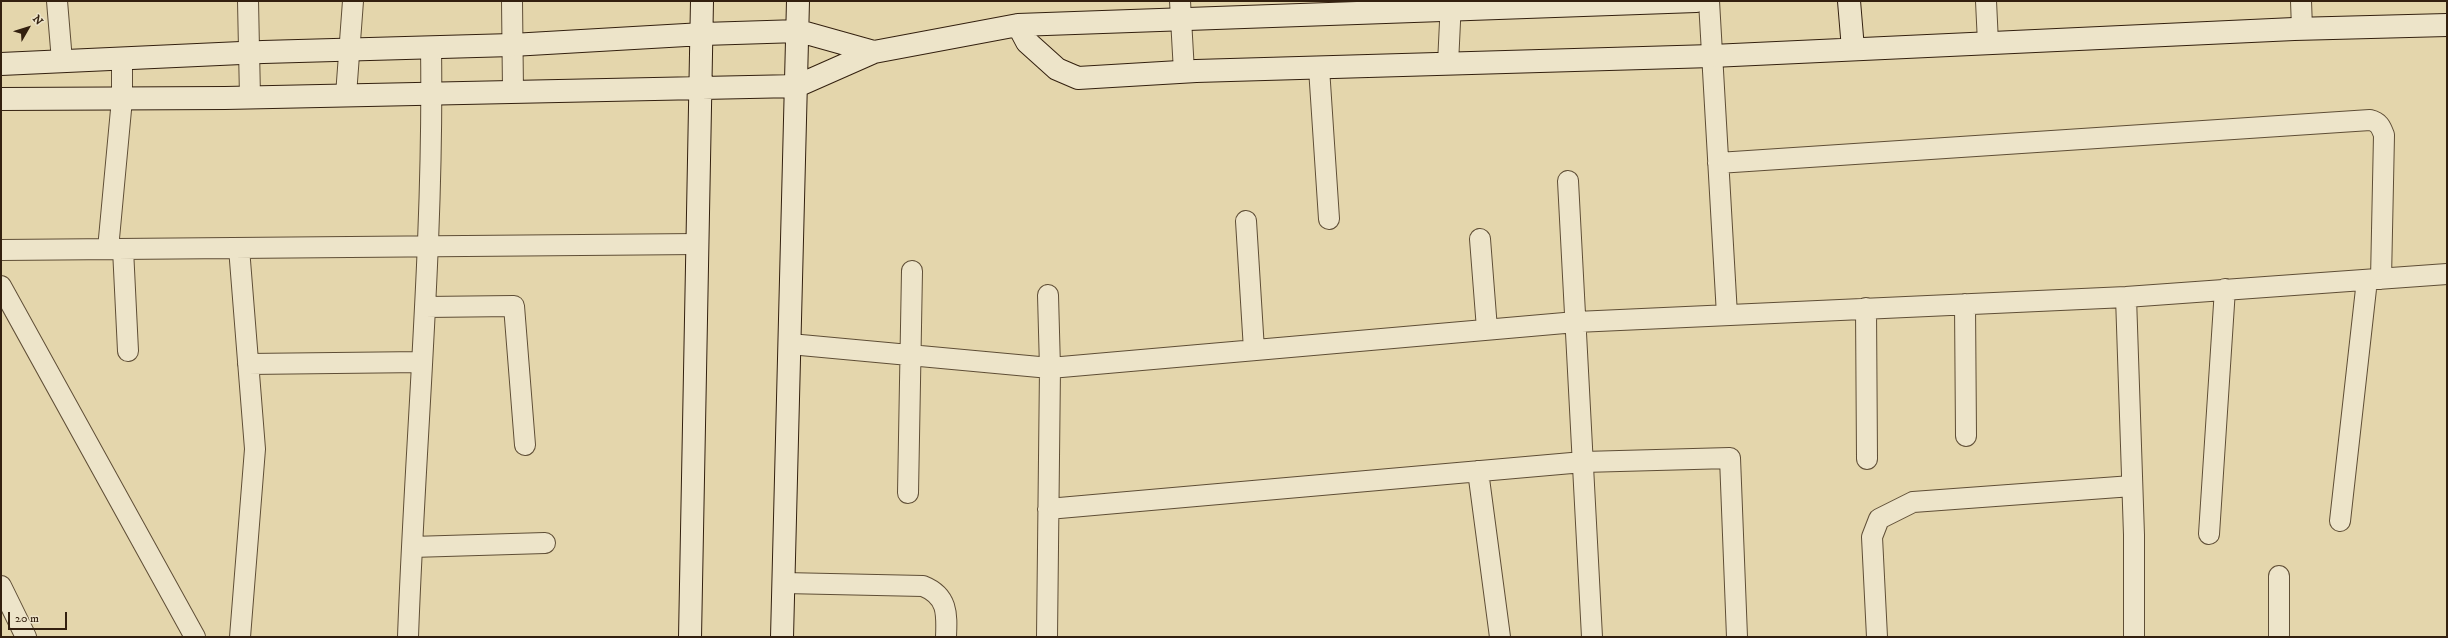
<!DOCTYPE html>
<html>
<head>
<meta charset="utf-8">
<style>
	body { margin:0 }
	#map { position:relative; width:2448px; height:638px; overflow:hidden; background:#e4d6ac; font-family:"IM FELL DW Pica",serif }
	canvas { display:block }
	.frame { position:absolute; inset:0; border:2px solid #33200f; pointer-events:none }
	.north { position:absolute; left:8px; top:8px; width:40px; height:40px; -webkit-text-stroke:3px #ede4c9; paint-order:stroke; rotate:51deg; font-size:11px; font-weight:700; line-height:16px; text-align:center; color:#33200f }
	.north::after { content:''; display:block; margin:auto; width:14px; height:18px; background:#33200f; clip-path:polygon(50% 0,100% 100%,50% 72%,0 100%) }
	.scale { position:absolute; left:8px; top:612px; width:59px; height:18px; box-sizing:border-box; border:2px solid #33200f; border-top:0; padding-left:5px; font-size:12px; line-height:14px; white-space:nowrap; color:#33200f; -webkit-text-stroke:3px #ede4c9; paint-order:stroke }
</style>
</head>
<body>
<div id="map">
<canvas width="2448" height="638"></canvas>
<div class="frame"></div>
<div class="north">N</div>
<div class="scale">20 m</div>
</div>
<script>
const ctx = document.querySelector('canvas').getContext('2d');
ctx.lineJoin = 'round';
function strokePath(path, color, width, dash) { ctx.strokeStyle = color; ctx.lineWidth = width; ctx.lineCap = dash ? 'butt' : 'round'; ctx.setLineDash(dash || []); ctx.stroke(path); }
const street = new Path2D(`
	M57,1l5,60
	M248,1l2,96
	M512,1l1,90
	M1180,1l4,71
	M1709,1l18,314
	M1986,1l2,42
	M2301,1l1,27
	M1448,64l3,-63
	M1319,68l10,151
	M346,95l7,-94
	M1718,163l652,-43c9,2 11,7 14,15l-3,144
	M1568,181l24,456
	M1246,221l8,129
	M1480,239l7,90
	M239,248l16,201 -15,188
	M108,249l14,-150v-41
	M123,249l5,102
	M1,250l697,-6
	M1,286l194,351
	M2126,297l8,238v102
	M1965,304l1,132
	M425,307l89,-1 11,139
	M1866,308l1,151
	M790,344l260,24 526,-46 550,-25 321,-23
	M248,364l174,-2
	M1478,471l22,166
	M908,493l4,-222
	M1048,509l535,-47 147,-4 7,179
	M2340,521l27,-241
	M2209,534l16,-245
	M412,547l133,-4
	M784,583l139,3c25,10 24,28 23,51
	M1,586l25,51
	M408,637c7,-196 26,-393 23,-590
	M1047,637l3,-269 -2,-73
	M1877,637l-5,-100 7,-18 34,-17 219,-16
	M2279,637v-61`);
const secondary = new Path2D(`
	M1849,1l4,48
	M1018,25l9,17 30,27 21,9 118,-7 516,-15 582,-27 153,-4
	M1,64l262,-12 249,-7 191,-11 96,-3 75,21
	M1,99l224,-1 572,-12 77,-34 144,-27 678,-24
	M690,637l12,-636
	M782,637l16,-636`);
strokePath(street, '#5f4e36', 22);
strokePath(secondary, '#33200f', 24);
strokePath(street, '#ede4c9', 20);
strokePath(secondary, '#ede4c9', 22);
</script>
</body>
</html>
